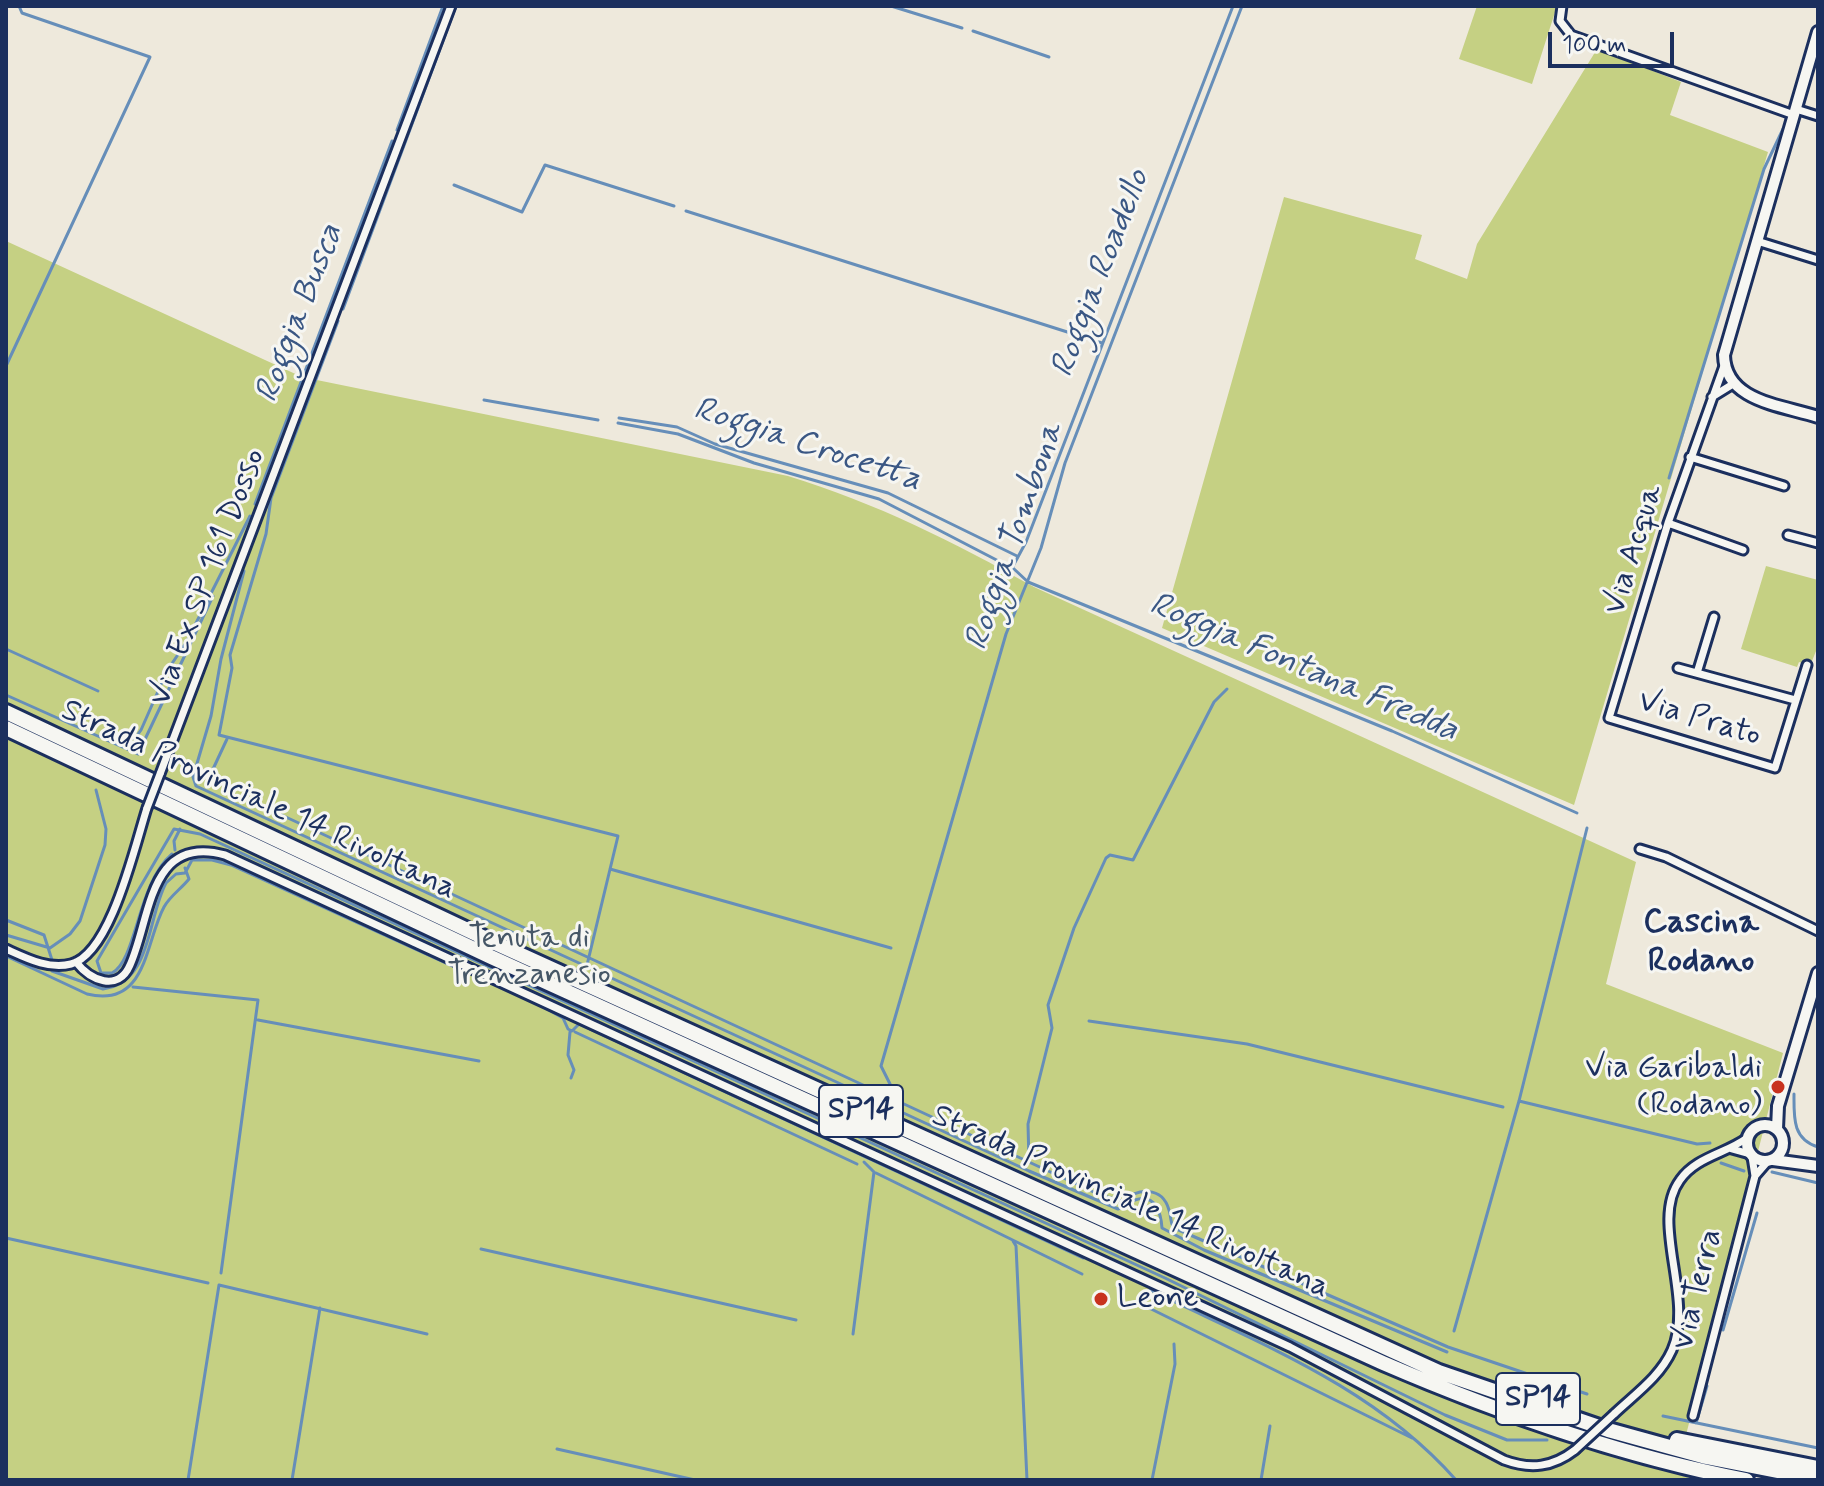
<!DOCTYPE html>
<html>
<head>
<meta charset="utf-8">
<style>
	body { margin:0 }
	#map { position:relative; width:1824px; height:1486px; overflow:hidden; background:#eee9dc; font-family:Mynerve,sans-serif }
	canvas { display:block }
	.frame { position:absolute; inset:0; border:8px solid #1b2f5e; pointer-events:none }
	.scale { position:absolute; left:1548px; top:32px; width:126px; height:36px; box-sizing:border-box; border:4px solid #1b2f5e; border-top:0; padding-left:10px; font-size:24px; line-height:28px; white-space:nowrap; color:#1b2f5e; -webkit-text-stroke:6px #f6f6f2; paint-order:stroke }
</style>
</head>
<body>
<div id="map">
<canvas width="1824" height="1486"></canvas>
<div class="frame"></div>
<div class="scale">100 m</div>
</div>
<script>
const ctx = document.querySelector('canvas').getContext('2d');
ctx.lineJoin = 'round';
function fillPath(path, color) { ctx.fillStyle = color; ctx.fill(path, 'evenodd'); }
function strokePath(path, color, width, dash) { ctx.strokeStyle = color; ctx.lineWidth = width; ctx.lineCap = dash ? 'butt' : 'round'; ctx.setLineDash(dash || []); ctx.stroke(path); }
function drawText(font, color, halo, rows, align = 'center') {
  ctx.font = font + ' Mynerve,sans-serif'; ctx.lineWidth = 6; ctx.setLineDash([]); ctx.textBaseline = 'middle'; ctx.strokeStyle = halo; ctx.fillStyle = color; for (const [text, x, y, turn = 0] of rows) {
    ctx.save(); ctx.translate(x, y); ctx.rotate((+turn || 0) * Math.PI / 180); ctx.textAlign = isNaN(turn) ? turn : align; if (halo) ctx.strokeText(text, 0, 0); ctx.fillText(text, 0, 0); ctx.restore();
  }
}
const green = new Path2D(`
	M1477,6h80l-25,78 -73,-25z
	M1597,49l84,33 -11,33 98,37 -194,653 -412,-177 122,-431 138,38 -7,24 52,20 10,-35z
	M6,241l296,136 486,99c88,27 166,66 246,111l602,275 -30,122 177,69 -97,382 26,45h-1706z
	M1766,566l52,14v66l-8,20 -11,-4 -2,5 -56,-18z`);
const stream = new Path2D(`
	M891,6l71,22
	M973,31l76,26
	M397,130l46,-124
	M454,185l68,27 23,-47 129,41
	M686,211l416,132
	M343,309l113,-303
	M338,321l-67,177 -5,36 -36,121 2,13 -13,67 399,101 -31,129
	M6,366l144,-309 -128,-44 -3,-7
	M484,400l114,20
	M619,418l58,9 38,17 173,49 129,63
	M618,423l60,11 76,29 125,36 133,69 14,-26 207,-536
	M1669,478l95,-309 19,-40
	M255,504l137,-363
	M1013,568l15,14 364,149 185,82
	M244,571l-23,88 -10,57 -18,61 3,9 833,385 89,38c7,-2 10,-7 17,-9 21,-7 26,14 27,28l42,22 243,102
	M6,649l92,42
	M6,695l132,59 75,-158
	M119,744l17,-7 5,-7 26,-59 20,-30 63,-125
	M207,782l20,-43
	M275,812l825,383 22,6c15,-12 40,-16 47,9 3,8 0,11 5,18l274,119 139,47
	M175,850l-1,-9 6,-12
	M172,854c-35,30 -35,106 -60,119h-11l-4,-12 77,-132 26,5 965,444 280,137 62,25h40
	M610,869l281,79
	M6,920l38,15 8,25
	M6,935l44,13 20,-14 10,-13 25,-76 1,-16 -10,-39
	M6,956l81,38c60,15 58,-52 77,-87 6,-11 17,-18 25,-28l-4,-11
	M52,971l51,18c49,-6 44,-71 63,-106l10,-9 9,-1 7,-13h20l19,5 230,105
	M133,987l125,13 -37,273
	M545,1008l18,10 5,11 4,2 7,-7 504,234
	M258,1020l221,41
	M1089,1021l158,23 256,63
	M570,1032l-2,23 6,15 -3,8
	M575,1032l282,132
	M895,1094l-14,-28 125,-432 35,-86 24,-85 177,-457
	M1794,1094c0,23 -2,45 24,53
	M1519,1101l178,43 13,-1
	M1029,1162l-1,-38 24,-96 -4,-23 26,-77 32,-70 4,-3 23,5 81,-158 13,-13
	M1721,1163l23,8
	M1772,1172l46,11
	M876,1173l206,101
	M6,1238l202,45
	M1013,1241l3,5 11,234
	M481,1249l315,71
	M1150,1290c110,54 223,96 306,190
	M1139,1303l273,135
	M1723,1330l34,-117
	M1454,1331l65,-230 68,-273
	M853,1334l21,-162 -10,-10
	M1663,1416l155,32
	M1696,1423l11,-37
	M557,1449l138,31
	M188,1480l31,-195 208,49
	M292,1480l28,-172
	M1152,1480l23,-116 -1,-20
	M1261,1480l9,-54`);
const street = new Path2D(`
	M1562,6l-2,15 11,14 223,80
	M1796,109l22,7
	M1757,241l61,19
	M1724,366l-56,157 -59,195 166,50 32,-103
	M1712,397l21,-13
	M1690,457l94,29
	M1668,523l75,27
	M1788,535l30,8
	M1678,668l117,32
	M1697,673l17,-56
	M160,774l291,-768
	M1640,849l26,8 152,74
	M6,949c20,9 43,21 65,15 40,-10 64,-119 76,-156
	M76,962c14,18 42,31 54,3 21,-46 18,-131 95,-110l1065,492 214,113c27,10 49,7 71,-10
	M1732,1149l18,5
	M1755,1176l13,-15
	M1614,1414c21,-20 46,-37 58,-64 23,-52 -23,-128 8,-170 16,-23 45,-26 67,-42
	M1693,1416l62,-240 -3,-19`);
const secondary = new Path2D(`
	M1818,32l-94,323c1,47 58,50 94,62
	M1747 1143a18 18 0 1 1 36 0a18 18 0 1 1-36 0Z
	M1777,1129l1,-23 40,-133
	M1773,1160l45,6`);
const highway = new Path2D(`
	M6,712l489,231 944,429 169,58 98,27 112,22
	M6,728l485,229 892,406c116,50 239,93 363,117
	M1677,1440l141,28`);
const streetBridge = new Path2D(`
	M147,808l13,-34
	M1575,1450l39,-36`);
const markers = [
	[1778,1087,8,"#c8321e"],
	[1101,1299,8,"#c8321e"]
];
const shields = [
	[861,1111,84],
	[1538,1399,84]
];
const shieldNames = [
	["SP14",861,1111],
	["SP14",1538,1399]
];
const streetNames = [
	["Via Acqua",1635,550,-73],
	["Via Ex SP 161 Dosso",209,578,-69],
	["Via Prato",1699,720,17],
	["Strada Provinciale 14 Rivoltana",258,801,25],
	["Strada Provinciale 14 Rivoltana",1130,1203,24],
	["Via Terra",1699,1290,-76]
];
const parkNames = [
	["Tenuta di",529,939],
	["Trenzanesio",529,976]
];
const poiNames = [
	["Via Garibaldi",1762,1069],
	["(Rodano)",1762,1106],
	["Leone",1117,1299,"left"]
];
const waterNames = [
	["Roggia Roadello",1102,274,-69],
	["Roggia Busca",301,314,-69],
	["Roggia Crocetta",807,446,18],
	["Roggia Tombona",1016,537,-71],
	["Roggia Fontana Fredda",1303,669,23]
];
const neighbourhoodNames = [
	["Cascina",1701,924],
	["Rodano",1701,963]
];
fillPath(green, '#c5d083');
strokePath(stream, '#668eb9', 3);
strokePath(street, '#1b2f5e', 13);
strokePath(secondary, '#1b2f5e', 16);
strokePath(highway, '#1b2f5e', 20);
strokePath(street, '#f6f6f2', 7);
strokePath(secondary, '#f6f6f2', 10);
strokePath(highway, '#f6f6f2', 14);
strokePath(streetBridge, '#1b2f5e', 13, []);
strokePath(streetBridge, '#f6f6f2', 7);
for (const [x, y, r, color] of markers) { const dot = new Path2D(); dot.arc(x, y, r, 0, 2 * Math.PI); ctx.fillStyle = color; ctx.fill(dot); strokePath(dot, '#f6f6f2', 3); }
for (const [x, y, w] of shields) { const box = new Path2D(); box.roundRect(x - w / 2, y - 26, w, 52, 6); ctx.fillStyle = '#f6f6f2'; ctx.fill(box); strokePath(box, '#1b2f5e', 2); }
drawText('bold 30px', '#1b2f5e', null, shieldNames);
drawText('32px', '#1b2f5e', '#f6f6f2', streetNames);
drawText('32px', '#465767', '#f6f6f2', parkNames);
drawText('32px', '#1b2f5e', '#f6f6f2', poiNames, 'right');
drawText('italic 34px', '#3a5784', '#f6f6f2', waterNames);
drawText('bold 34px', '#1b2f5e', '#f6f6f2', neighbourhoodNames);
</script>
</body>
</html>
